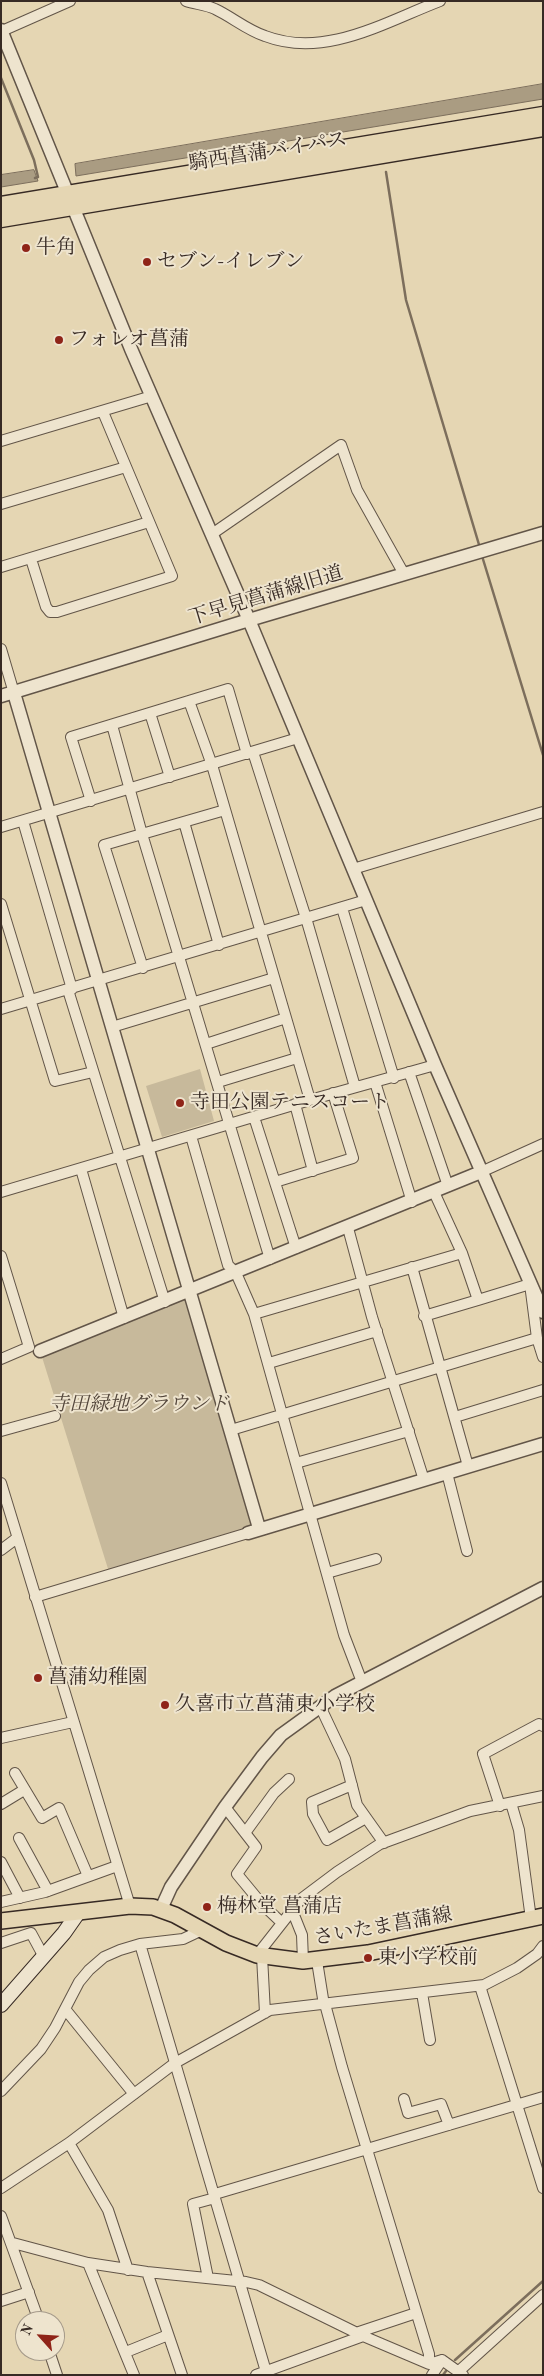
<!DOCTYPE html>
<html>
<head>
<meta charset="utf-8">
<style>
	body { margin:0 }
	#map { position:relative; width:544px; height:2376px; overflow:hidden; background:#e5d6b3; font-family:"Old Standard TT",serif }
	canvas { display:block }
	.frame { position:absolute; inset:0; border:2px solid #372a24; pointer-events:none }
	.north { position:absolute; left:15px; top:2311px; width:50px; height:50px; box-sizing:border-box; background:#eee4ce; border:1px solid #a59a8a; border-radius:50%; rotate:296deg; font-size:14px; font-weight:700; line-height:20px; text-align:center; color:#372a24 }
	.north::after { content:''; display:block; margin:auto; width:18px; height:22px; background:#8f2418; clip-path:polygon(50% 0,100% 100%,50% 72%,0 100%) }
</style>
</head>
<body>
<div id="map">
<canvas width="544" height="2376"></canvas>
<div class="frame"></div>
<div class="north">N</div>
</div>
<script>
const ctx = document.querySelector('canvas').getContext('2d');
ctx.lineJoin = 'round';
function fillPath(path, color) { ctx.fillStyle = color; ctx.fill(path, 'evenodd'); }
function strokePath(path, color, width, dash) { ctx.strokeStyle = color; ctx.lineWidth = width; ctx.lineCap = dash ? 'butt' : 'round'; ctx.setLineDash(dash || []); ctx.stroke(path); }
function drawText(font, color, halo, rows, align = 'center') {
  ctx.font = font + ' "Old Standard TT","Noto Serif JP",serif'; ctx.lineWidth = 4; ctx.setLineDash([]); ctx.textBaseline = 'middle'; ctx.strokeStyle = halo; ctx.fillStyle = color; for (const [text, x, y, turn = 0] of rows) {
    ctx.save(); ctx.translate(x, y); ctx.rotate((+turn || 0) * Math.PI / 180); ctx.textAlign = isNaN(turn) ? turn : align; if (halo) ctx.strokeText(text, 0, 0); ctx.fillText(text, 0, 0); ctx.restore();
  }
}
const green = new Path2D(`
	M200,1069l14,52 -52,16 -16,-51z
	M189,1296l66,231 -146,45 -67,-215z`);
const water = new Path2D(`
	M543,84v15l-467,77 -1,-12z
	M34,170l4,11 -37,6v-12z`);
const stream = new Path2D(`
	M1,78l33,82 4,17 -3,1
	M386,172l20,128 74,248
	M482,556l61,199
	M455,2360l88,-79
	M443,2375l3,-4`);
const minor = new Path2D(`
	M186,1c9,3 21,4 29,8 17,8 32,21 50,27 60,23 120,-14 175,-35
	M2,31l68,-30
	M1,441l151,-45
	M1,504l125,-37
	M212,534l129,-89 16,45 47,84
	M31,559l15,48 4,5h7l115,-36 -69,-164
	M1,567l148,-45
	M1,649l13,44
	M189,701l23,64 98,335
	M150,713l20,64
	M112,725l30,109 128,425
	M253,752l53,166 49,169
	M91,801l-20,-64 157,-48 19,65
	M23,821l49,168
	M184,822l35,123
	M1,827l297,-89
	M353,869l190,-57
	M1,904l54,177 38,-9
	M342,908l52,170
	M143,968l-39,-123 121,-35
	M68,990l97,312
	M1,1009l365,-109
	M112,1027l162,-49
	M206,1044l80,-26
	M409,1072l39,114
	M218,1082l79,-24
	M375,1082l37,120
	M295,1104l18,67
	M254,1117l42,131
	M191,1136l37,129 8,8 18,41 90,321 18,47
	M81,1169l43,149
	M481,1172l62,-28
	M275,1182l78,-24 -20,-65
	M1,1192l309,-92 125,-35
	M348,1228l24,89 52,163
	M462,1253l16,47 52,-16 7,54 6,19
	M1,1256l28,91 -28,12
	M412,1267l56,199
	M254,1314l208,-61 -28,-61
	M424,1316l54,-16
	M269,1363l108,-32
	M455,1417l88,-27
	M231,1430l306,-92
	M1,1431l54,-15
	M296,1463l113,-32
	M447,1473l20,78
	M1,1483l129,423
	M1,1550l16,-12
	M327,1573l49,-14
	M35,1597l213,-64
	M320,1706l25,53 12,46 27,38
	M1,1738l72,-16
	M15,1773l27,45 17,-10 29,68
	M352,1785l-40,17 1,12 14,26 39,-22
	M511,1803l8,27 12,89
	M1,1804l23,-14
	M500,1806l-17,-52 56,-30 4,2
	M225,1807l31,40 -19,27 24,29 21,20
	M245,1833l29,-40 15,-14
	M19,1838l29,53
	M1,1862l19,36
	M1,1902l44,-10 72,-26
	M292,1910l10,25 1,26
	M1,1943l30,-10 13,24
	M140,1944l127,431
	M257,1955l44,-56 36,-27 43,-28 90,-33 73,-15
	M262,1956l3,57
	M317,1961l7,44
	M480,1986l63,202
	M422,1993l8,47
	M325,2004l17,63 87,287v10
	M65,2009l69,85
	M1,2091l40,-42 14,-21 24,-46 10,-12 15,-13 16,-7 20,-6 43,-5 19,-9
	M404,2099l4,14 33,-9 8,21
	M69,2143l39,67 20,60
	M1,2188l68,-45 106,-80 95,-53 214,-25 33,-17 20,-14 6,-8
	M215,2194l328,-97
	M1,2216l38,105
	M13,2243l75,20 59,9 99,10 13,3 104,51 66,28 13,-4 21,15
	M88,2263l46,112
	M147,2272l35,103
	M208,2278l-15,-74 22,-6
	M1,2301l28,-9
	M356,2333l60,-20
	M49,2351l8,24
	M126,2352l42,-17
	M459,2371l84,-76
	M256,2375l107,-39
	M432,2375l10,-15`);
const tertiary = new Path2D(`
	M1,30l130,319 118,271 186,445 108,247
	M14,693l245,835
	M1,696l248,-76 294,-87
	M40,1351l441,-179
	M248,1533l295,-89
	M161,1909l10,-22 54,-80 37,-50 19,-22 54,-39 208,-108`);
const secondary = new Path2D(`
	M1,2005l63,-72 14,-20`);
const primary = new Path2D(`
	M1,1921l129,-15 23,1 22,8 51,28 31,12 46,6 65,-8 175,-37`);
const trunk = new Path2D(`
	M1,205l542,-90
	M1,219l542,-91`);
const markers = [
	[26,248,5,"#8f2418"],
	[147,262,5,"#8f2418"],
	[59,340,5,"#8f2418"],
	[180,1103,5,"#8f2418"],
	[38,1678,5,"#8f2418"],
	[165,1705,5,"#8f2418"],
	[207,1907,5,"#8f2418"],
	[368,1958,5,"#8f2418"]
];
const streetNames = [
	["騎西菖蒲バイパス",268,152,-9],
	["下早見菖蒲線旧道",266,596,-17],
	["さいたま菖蒲線",383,1927,-10]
];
const poiNames = [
	["牛角",36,248],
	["セブン-イレブン",157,262],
	["フォレオ菖蒲",69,340],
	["寺田公園テニスコート",190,1103],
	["菖蒲幼稚園",48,1678],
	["久喜市立菖蒲東小学校",175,1705],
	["梅林堂 菖蒲店",217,1907],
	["東小学校前",378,1958]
];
const parkNames = [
	["寺田緑地グラウンド",139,1405]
];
fillPath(green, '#c7b99b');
fillPath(water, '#aa9c82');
strokePath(water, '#7c6e5c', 1);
strokePath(stream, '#7c6e5c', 2.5);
strokePath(minor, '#625548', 12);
strokePath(tertiary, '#625548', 15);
strokePath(secondary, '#372a24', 16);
strokePath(primary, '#372a24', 18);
strokePath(trunk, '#372a24', 19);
strokePath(minor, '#eee4ce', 10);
strokePath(tertiary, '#eee4ce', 12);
strokePath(secondary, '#eee4ce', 14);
strokePath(primary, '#e5d6b3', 15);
strokePath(trunk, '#e5d6b3', 16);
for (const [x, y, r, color] of markers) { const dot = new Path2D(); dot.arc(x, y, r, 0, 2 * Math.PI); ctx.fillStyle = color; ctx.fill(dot); strokePath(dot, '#eee4ce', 2); }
drawText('20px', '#372a24', '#eee4ce', streetNames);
drawText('20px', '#372a24', '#eee4ce', poiNames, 'left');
drawText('italic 20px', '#54473c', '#eee4ce', parkNames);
</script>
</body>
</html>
